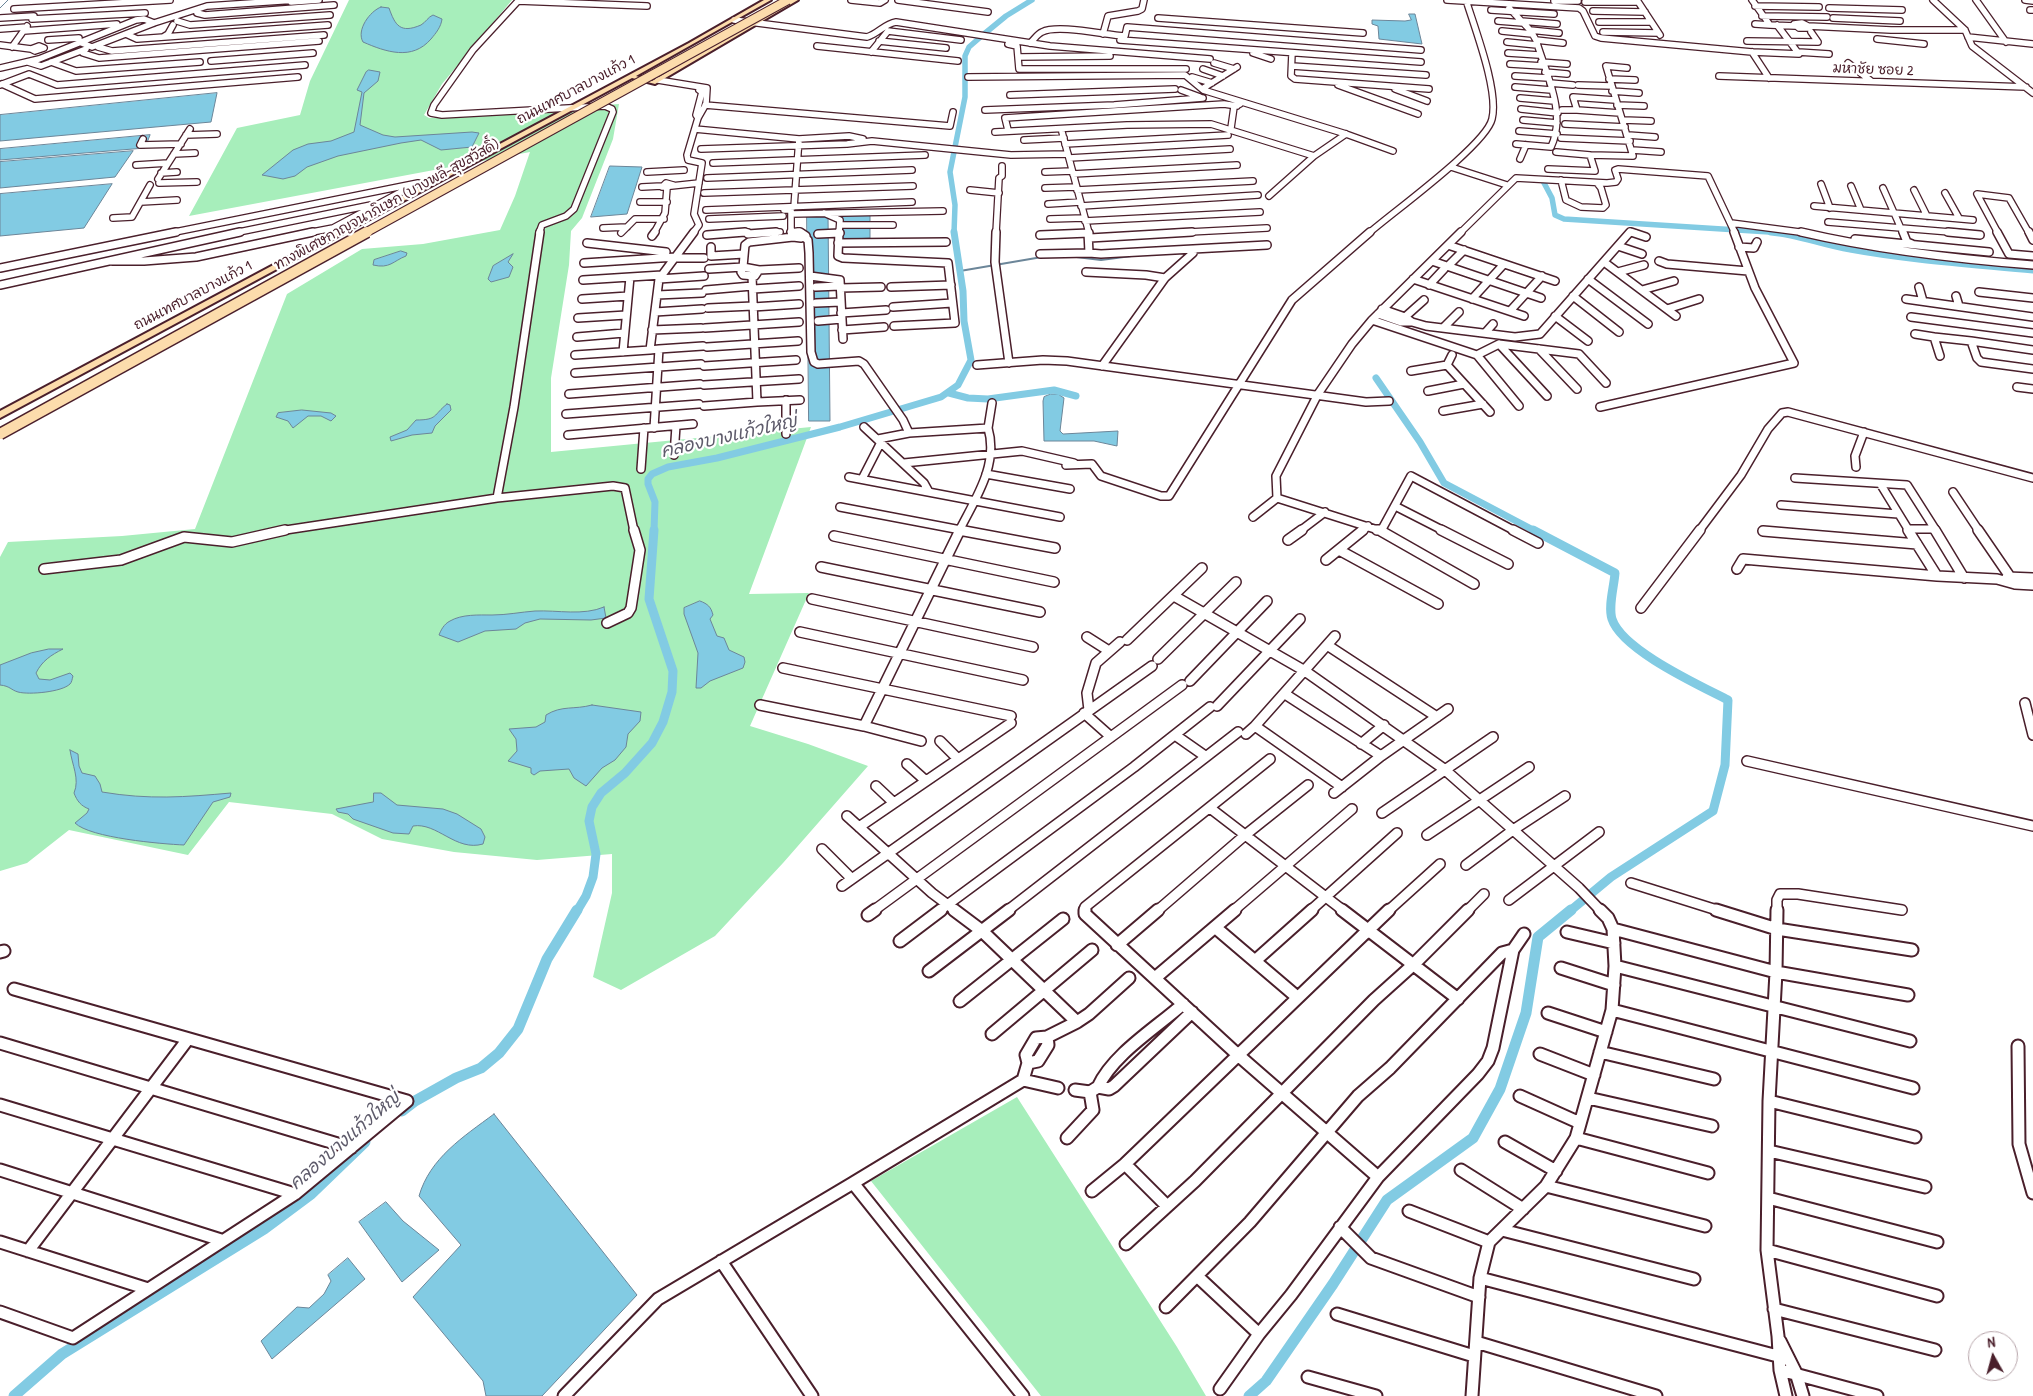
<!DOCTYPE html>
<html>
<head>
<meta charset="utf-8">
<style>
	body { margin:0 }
	#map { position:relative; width:2033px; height:1396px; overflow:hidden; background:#fff; font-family:"Patrick Hand",sans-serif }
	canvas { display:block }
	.north { position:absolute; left:1968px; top:1331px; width:50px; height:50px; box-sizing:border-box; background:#fff; border:1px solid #b7a5aa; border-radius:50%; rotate:353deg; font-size:14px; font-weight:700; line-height:20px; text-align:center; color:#4a1f2b }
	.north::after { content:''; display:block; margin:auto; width:18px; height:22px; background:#4a1f2b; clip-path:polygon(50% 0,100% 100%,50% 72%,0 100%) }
</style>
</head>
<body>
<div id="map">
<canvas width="2033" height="1396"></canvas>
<div class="north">N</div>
</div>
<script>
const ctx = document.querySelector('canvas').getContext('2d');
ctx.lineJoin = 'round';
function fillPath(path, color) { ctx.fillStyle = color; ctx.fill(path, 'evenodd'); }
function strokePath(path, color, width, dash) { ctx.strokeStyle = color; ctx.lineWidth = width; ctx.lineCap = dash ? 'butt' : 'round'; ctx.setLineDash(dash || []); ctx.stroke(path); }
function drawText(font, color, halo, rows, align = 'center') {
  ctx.font = font + ' "Patrick Hand","Playpen Sans Thai",sans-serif'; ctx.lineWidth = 4.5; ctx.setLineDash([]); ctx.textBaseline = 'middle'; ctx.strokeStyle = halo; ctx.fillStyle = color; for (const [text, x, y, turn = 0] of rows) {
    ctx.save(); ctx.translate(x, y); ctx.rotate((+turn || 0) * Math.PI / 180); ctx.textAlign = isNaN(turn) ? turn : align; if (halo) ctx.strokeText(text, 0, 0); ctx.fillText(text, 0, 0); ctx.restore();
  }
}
const green = new Path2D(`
	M349,0h163l-70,84 -18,31 5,3 190,-14 -6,35 -31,79 -11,13 -2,34 -18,113v74l260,-25 -62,167 60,-1 -59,133 58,18 60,22 -85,97 -68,73 -94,54 -28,-13 19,-84v-39l-75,6 -83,-8 -72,-13 -50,-25 -103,-12 -41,53 -119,-25 -42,33 -27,8v-314l8,-15 114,-6 73,-7 92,-235 75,-45 61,-5 77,-14 15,-34 15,-44 -341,64 48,-88 63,-13 10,-34z
	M1017,1097l160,250 29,49h-165l-170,-215z`);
const water = new Path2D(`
	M381,7l8,1c6,17 11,26 32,17 5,-3 7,-8 12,-10l9,4c-1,8 -6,14 -11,20 -19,22 -45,13 -68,3 -7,-12 7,-31 18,-35z
	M1409,14h6l7,30 -43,-5 -1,-13 -6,-2v-4l33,1 6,-1z
	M369,70l11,2 -2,9 -14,12 -4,32 23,10 12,2 77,-5 7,1 -7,14 -31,3 -20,-10 -20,3 -63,13 -31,11 -12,9 -12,3 -21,-4 31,-25 15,-6 23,-3 23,-9 8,-40 -5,-2 9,-18z
	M217,93l-6,29 -211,19v-26z
	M150,135l-5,13 -145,12v-11z
	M133,151l-18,26 -115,11v-26z
	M610,166l32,1 -15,47 -36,3z
	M112,184l-28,44 -84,8v-42z
	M807,214h21l2,207h-21z
	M838,214l32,1v23l-32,2z
	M401,251l6,2 -1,3c-13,5 -16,13 -33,9l1,-5z
	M513,254l-5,8 5,5 -4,10 -18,5 -3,-3 5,-13z
	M1051,394h7l6,4 -4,33 3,3 55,-3 -1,15 -23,-5h-50l-1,-40 1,-4z
	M447,404l3,1 1,5 -16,16 -3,7 -20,2 -21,6 -1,-4 17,-7 9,-10c22,0 17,-5 31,-16z
	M302,410l29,3 5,3 -5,5 -10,-5h-13l-15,12 -5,-7 -12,-4 2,-4z
	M700,601c8,3 11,6 13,14l-3,4 7,17 7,2 5,12 15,7 1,5 -2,6 -33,13 -9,7h-5l2,-35 -14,-39v-6z
	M604,607l2,11 -15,2 -51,-1 -15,4 -9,6 -31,2 -27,11 -19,-7c2,-5 5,-11 11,-14 12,-7 29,-6 42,-6 15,0 29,-3 43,-4 23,-1 48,5 69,-4z
	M49,649h14c-12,6 -21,12 -27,24l3,6 11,1 20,-7 3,3c-1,3 -1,6 -3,8 -8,8 -41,11 -52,8 -7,-2 -8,-6 -18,-7v-20l31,-12z
	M592,705l49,7 -1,9 -12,13 -2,13 -11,13 -13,8 -16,18 -12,-8 -5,-9 -29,2 -6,4 -3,-2v-5l-23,-7 9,-10 -1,-12 -7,-10 27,-2 9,-5 1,-7c16,-10 28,-5 46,-10z
	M70,750l8,4 1,12 3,7 13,3 5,8 2,8c47,8 83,5 129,1l-1,4 -17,5 -29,43c-22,-1 -94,-7 -109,-22l12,-10 2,-4c-8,-3 -12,-8 -15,-16 6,-14 -2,-28 -4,-43z
	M374,793h7l16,12 46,4 14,5 24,15 4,8 -2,7c-27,8 -46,-22 -70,-18l-4,8 -16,-1 -40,-14 -5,-5 -10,-2 -2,-3 37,-7z
	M494,1114l143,181 -95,101h-56l-3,-15 -70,-84 48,-52 -42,-49c11,-38 44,-59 75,-82z
	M386,1202l17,19 36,29 -37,32 -43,-60z
	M348,1258l17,21 -93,80 -11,-18 36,-34 12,1 15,-14 7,-13 -3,-6z`);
const streamFar1 = new Path2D(`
	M0,8l8,-8`);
const stream = new Path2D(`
	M1068,256l33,4 38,-5
	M960,271l82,-14`);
const canalFar3 = new Path2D(`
	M1543,181l9,17 3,17 9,4 221,14
	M954,233l1,-28 -5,-33 15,-75v-41l4,-9 15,-13 22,-18 26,-16`);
const canalFar2 = new Path2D(`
	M1771,232c27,2 52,13 79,17 60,11 122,15 183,21
	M1376,378l44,64 24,41 91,48
	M949,393l19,5 20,1 66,-9 22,6
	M654,531l1,-29 -7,-18v-5l4,-5 16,-7 49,-9 123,-31 101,-30 17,-12 13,-25 -7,-39 -1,-30 -9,-59`);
const canalFar1 = new Path2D(`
	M1533,530l82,43c-1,14 -7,33 -3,46 10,31 87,66 116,81l-3,65 -12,46 -102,66 -41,34
	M577,911l9,-15 7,-19 3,-23 -7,-33 3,-14 9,-14 24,-20 27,-30 11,-21 9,-30 1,-21 -24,-72 5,-69`);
const canal = new Path2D(`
	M402,1111l13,-10 41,-23 25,-10 18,-15 19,-24 29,-70 30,-49
	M14,1396l48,-42 202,-125 47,-35 54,-52
	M1249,1396l17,-15 67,-97 54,-84 86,-62 27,-49 26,-76 12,-76 33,-27`);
const minorFar3 = new Path2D(`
	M519,0l-46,50 -39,55 -3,8 11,2 163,-9 7,3 1,3 -39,97 -8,7 -24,9 -3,8
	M851,0l29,3 5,-3
	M898,0l90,12
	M1447,0l132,8 4,3 12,25 6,2 151,14 47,2 -22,-29
	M1637,0l23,35
	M1752,0l18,25 25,1
	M1933,0l32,30 7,16 61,47
	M1976,0l30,42
	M2025,0l8,1
	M518,1l129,5
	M1554,1h24
	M291,2l28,-2
	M1585,2h53
	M1755,6l64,1
	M1509,8l21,22 6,10c10,34 31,73 15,107l-35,-3
	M1829,8l73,2
	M14,9l156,-9
	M1491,10l63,4
	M2030,10h3
	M1593,11l52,1
	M197,13l8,2 129,-10
	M1762,16l65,1
	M0,18l34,-2
	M1158,18l205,15
	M1833,18l67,3
	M32,19l113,-6
	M734,20l133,17c11,-3 17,-13 29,-15l154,24 160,13
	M177,21l13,4 140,-10
	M1498,21l25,2
	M1521,21l36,3
	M1599,22h52
	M1802,23l6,3v2h-9l-5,-4z
	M1755,24l15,1
	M1808,26l83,4h74
	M0,29l27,-2
	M1530,30l29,3
	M24,31l93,-7
	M1502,31l30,3
	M1603,32l55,1
	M126,34l11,5 191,-14
	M1103,34l5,-18 30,-5 4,-2 2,-9
	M163,37l5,-3 5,-9
	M1968,37l65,7
	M1877,39l47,5
	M48,40l31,-2
	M1120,40l301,22
	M1536,40l27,3
	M879,41l67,7
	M1747,41l71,1 -7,-10
	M79,42l13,5 62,-24 53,-17 89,-6
	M1507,42l30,3
	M1030,43c4,-3 7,-9 12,-11 16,-8 63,3 83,4l2,-9 294,23
	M1008,44l9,2 2,23h167
	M0,45l31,4
	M39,46l5,2 -9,3 -4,-2z
	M817,46l141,15
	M12,47l15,-21
	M98,47l14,4 212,-16
	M871,52l17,-21 73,9
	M1752,52l17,26
	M1798,52l31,2
	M83,53l16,5 220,-17
	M1253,53l18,6
	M1292,53l-1,23 4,3 134,10
	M1508,53l31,2
	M1019,57l91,-1
	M211,61l102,-8
	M28,62l13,4 45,-17
	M51,62l25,9 124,-9
	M1541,62l26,2
	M1214,63l20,6
	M1848,63l23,18
	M1510,64l33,2
	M1292,66l134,9
	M0,68l39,-9 97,-39 8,-1 10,4
	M1203,69l20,7
	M1545,72l22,2
	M1515,76l33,2
	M1719,76l307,11
	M968,77l217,-2 18,15 143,44 47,17
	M1192,77l20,6
	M1609,79l26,1
	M658,80l49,8 -1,16 -8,14 -11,37 1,5 14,3 -8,51 5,11 -6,8
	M1550,83l23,2
	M2,84l33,15 263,-22
	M0,85l29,-11 28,11 248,-20
	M1338,85l80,29
	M1578,85l33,1
	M1515,87l36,3
	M1202,89l35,-22
	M1395,89l32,12
	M1181,90l19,7
	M1612,91l27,2
	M1010,95l165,-6
	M1520,98l34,3
	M1615,100l-42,-3 4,13 43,3
	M705,105l245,21 3,-14
	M1617,105l27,1
	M1521,109l37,4
	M985,110l129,-5 89,-7
	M1562,110h15
	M698,118l-2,-3 6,-23 -3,-2
	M1523,120l34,3
	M1623,120l28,1
	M1565,124l60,3
	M1231,128l3,-21 6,-3
	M695,129l104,10 -5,68
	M1008,130l-3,-12 219,-14 13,2
	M1519,131l38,3
	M995,132l132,-7 84,-1 103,32
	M1062,132l27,101
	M186,135l31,-1
	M1628,135l27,2
	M1561,138l69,3
	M143,139l-3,6 41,-1
	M799,139l50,-3 14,3
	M1024,140l40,-2
	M1065,144l163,-9
	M701,149l146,-5 25,-3 139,14 57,-1
	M1632,150l29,2
	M1556,152l34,3
	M174,154l21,-1
	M1069,158l161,-9
	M1520,159l6,-14
	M713,163l212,-8
	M136,165l32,-2
	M1451,167l56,18
	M1548,169l47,2 -5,-16 43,1 -27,-90 21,2
	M647,172l37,-2
	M1045,172l27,-1
	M161,173l16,-1
	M1073,174l164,-9
	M707,178l205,-8
	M158,179l32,-50
	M1561,180l5,20 15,7 22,1 3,-3 -5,-17 -4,-5
	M159,183l38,-1
	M1821,184l9,24
	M673,185l-7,-2 -4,4 37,-4
	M1851,186l10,24
	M642,187l20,-1
	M1045,188l31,-1
	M1883,188l20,45
	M970,190l29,3
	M1077,190l176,-9
	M1914,190l13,26
	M704,193l209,-7
	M1945,193l14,25
	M1269,196l45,-40 32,-22
	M141,202l36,-2
	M640,202h27
	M1048,204l32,-2
	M1081,206l177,-11
	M1814,206l159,14
	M706,210l206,-8
	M784,210h7v22
	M824,213l16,7 -1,13
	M791,214l152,-3
	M113,218l19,-1 18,-32
	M709,219l74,-3
	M1050,219l34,-1
	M1085,221l175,-9
	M1828,222l134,11
	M1731,223l76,10
	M840,225h53
	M603,228l24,-1
	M791,232l7,-1 4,2
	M170,233l248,-50 -85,45 -26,5
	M234,233l137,-28
	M621,233l14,-14h29
	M654,233l11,-20 2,-25
	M728,233l20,-1
	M756,233l24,-1
	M829,233h11
	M996,233l3,-55 3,-2v-10
	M1077,233h12
	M1170,233l97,-5
	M1369,233c24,-21 117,-88 123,-114 7,-28 -17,-90 -26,-119
	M1460,233l56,-55 91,5 9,-1 2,-3 -3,-9 3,-1 90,7 27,57
	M1629,233h6
	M1998,233l-21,-39 32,4 20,35`);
const minorFar2 = new Path2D(`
	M791,232l2,5 8,1 5,-2 -6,-4
	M839,232l-1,24 5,2 105,5 7,60 -61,3
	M996,232l-1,30 14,101
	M1631,232l15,5
	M1801,232c77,18 154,27 232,33
	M1903,232l4,10 5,2
	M1948,232l32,3
	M1997,232l12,22 24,2
	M2029,232l4,8
	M748,234l28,-2
	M818,234l22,-1
	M707,235l38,-3
	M1040,235l49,-2
	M652,236l3,-4
	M805,238l3,2 1,13 2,99 3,10 4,2 41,-3 5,3 39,56 6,13 79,-5c11,37 -13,71 -29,103
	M1090,238l102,-6
	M1855,239l134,13
	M587,243l79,9
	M838,243l108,-1
	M1448,245l107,36
	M1618,246l24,8
	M711,247v9l33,-2
	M1739,247l15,1 3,-6
	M1089,253l12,1 166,-9
	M1040,254l49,-1 -1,-21
	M675,258h29
	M112,261h32l52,-4 117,-25
	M1432,261l109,37
	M1659,261l8,3 81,7
	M1604,262l72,54
	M584,263l92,-6
	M1450,264l14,-14
	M743,267l16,3 -4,6 -12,-1 -2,-3z
	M743,267l2,-22 4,-3 44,-5
	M0,268l176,-36
	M709,269l34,-2
	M759,270l40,-2
	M1086,272l60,3 19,3
	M1618,272l26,-7
	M752,276l5,126 43,-2
	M810,276l30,4 3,59
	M659,279l45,-3
	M1413,279l111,37
	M1588,279l60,45
	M583,280l47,-3
	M0,285l240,-53
	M1429,285l15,-16
	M816,287l24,-1
	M891,287l60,-2
	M1919,287l4,14
	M840,288l41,-1
	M753,289l46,-3
	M706,290l46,-4
	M1642,290l32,-9
	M1979,292l54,6
	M657,295l45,-2
	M1573,296l46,36
	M1956,296l3,10
	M582,299l46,-3
	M1472,299l32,-35
	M1906,299l127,18
	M816,303l25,-1
	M753,307l46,-3
	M893,307l59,-4
	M708,308l45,-2
	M1667,309l32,-10
	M1510,311l32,-35
	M655,312l47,-3
	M841,313l45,-3
	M1378,314l23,8h11l-7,-5 -23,-8
	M1555,316l33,25
	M1405,317l19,-17
	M1911,317l122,16
	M578,318l48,-3
	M1372,320l105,35 42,51
	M818,321l24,-2
	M1412,322l14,4 89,11 25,-3 90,-102
	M705,328l94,-6
	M1443,328l16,-16
	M652,330l49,-2
	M842,330l42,-3
	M1485,333l8,-9
	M1915,334l19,3
	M577,337l47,-4
	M1499,344l48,52
	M707,347l91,-6
	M659,349l44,-3
	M1539,349l38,40
	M2033,350l-62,-9 6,17 4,4 52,7
	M623,352l7,-75 32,-2
	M575,355l75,-5
	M1452,355l-5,10 43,47
	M1477,355l22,-11 80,10 27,29
	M1940,356l-6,-19 37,4
	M977,365l66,-5 24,1 299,41 23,-1
	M704,366l92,-6
	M1102,366l63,-88 28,-25
	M1411,371l36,-6
	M575,373l126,-9
	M704,385l95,-6
	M2017,387l16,2
	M1428,391l36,-7
	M569,394l131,-10
	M786,400v34
	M704,406l53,-4
	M1600,407l194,-44 -39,-75 -21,-56
	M1443,411l40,-7
	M566,414l133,-10
	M864,427l60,56 5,9
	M654,428l5,-79 -9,1 9,-71 35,-47
	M988,428l4,-25
	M568,435l125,-11
	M878,439l31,-6
	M674,455l2,-29
	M904,463l118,-12 52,12
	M1066,465l26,-1 9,12 60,20h8l123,-196 78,-68
	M1856,467l-1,-11 9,-24
	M641,469l3,-41
	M986,474l84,15
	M849,477l211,40
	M1795,478l112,7 28,44h-27l1,2
	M862,479l19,-37
	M1881,485l27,44
	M1953,492l26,39
	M497,498l116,-12 12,2 9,43
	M1781,505l117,9
	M1395,506l49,25
	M840,507l126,24
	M1253,517l24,-19
	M1935,529l1,2
	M279,531l218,-33 17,-91 26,-175
	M1300,531l25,-19
	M1362,531l6,-5
	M1381,531l-104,-33 -1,-22 42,-82 34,-50 20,-24 89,-88
	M1381,531l30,-55 104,55
	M1699,531l42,-56 27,-46 14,-16 6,-1 245,66`);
const minorFar1 = new Path2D(`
	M959,530l96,18
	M1377,530h5
	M1441,530l67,34
	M1513,530l25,13
	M1908,530l29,46 60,3 18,5 18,1
	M1935,530l29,48
	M1978,530l37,54
	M1381,531l93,53
	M1763,531l154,13
	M834,536l220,46
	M1288,540l14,-10
	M1339,550l99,54
	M1326,560l37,-30
	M821,567l219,45
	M44,569l77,-9 63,-23 48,5 53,-12
	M1737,569l6,-10 194,17
	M2007,577l26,1
	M1174,596l131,75 139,98 135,119 22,23
	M812,599l221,48
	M1641,608l59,-78
	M607,623l21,-10 3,-5 9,-58 -6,-20
	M800,632l223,48
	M1335,636l-80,90 87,61
	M1087,637l22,14
	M1127,640l75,-72
	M1327,645l110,72
	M1158,659l78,-77
	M783,668l228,48
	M1190,681l77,-80
	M1285,694l96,62
	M2025,703l8,32
	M760,705l104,21 57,15
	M1217,706l83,-87
	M1089,710l-2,-17 9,-30 24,-21
	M1084,713l27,24
	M864,726l96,-196
	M1246,734l9,-8
	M1175,735l30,21
	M940,741l18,18
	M1361,744l23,-19
	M1747,761l286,65
	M907,764l19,17
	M876,786l18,17
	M1334,793l47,-37 67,-47
	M1210,808l134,103
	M1382,813l111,-76
	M847,816l85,77 24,18
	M859,827l152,-104
	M1427,835l102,-68
	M822,849l30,30
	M1466,865l47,-35 52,-34
	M1631,883l89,28
	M842,886l310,-220
	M1509,900l90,-68
	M873,911l309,-226
	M939,911l195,-144 76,-60
	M1007,911l231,-179
	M1085,911v-4l185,-148
	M1157,911l87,-75 64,-51
	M1233,911l119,-102
	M1310,911l87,-78
	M1388,911l52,-47
	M1467,911l17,-17
	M1777,911v-11l3,-6h18l104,16`);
const minor = new Path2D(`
	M1085,910v4l153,141 140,122
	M1342,910l116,89
	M1600,910l8,8 5,11 163,43 132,23
	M1716,910l61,19 135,21
	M1777,910l-1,62 -7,129 -2,149 11,86 2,34 6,26
	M868,915l7,-5
	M1216,928l81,69
	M1567,932l47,11
	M900,941l41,-31
	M1117,945l41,-35
	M0,952l4,-1
	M1256,960l56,-50
	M1615,966l295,75
	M1561,968l53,17
	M929,971l80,-61
	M1155,978l80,-68
	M960,1001l103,-82
	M1612,1010l301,78
	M1548,1013l58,19
	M1077,1022l12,-8 40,-36
	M992,1034l100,-84
	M0,1043l351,105
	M2018,1046l1,98 14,49
	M1600,1052l114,27
	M1540,1054l54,21
	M1028,1063l10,-2 10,-16 -1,-8
	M1023,1080l35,8
	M1098,1087c15,-33 58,-59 85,-83
	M1075,1090l15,2 8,-5 11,2 5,-3 78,-74
	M1520,1096l60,27
	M1588,1098l124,28
	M1769,1101l146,36
	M0,1105l295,89
	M1067,1138l26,-28 -3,-18
	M1576,1138l132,35
	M1505,1142l51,29
	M1769,1151l156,36
	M1125,1164l42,42
	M0,1170l221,70
	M1461,1170l62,39
	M853,1183l170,-103 5,-17 -2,-8 10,-17 11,-1 30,-15 -95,-91 -28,-21
	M1546,1186l159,40
	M1092,1191l33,-27 264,-254
	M1768,1198l169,44
	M1409,1211l80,31
	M1340,1227l31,31 108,39
	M1502,1230l192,49
	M0,1242l148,47
	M1126,1244l69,-63 179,-181 40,-36 54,-54
	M1767,1250l170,46
	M28,1251l160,-212
	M721,1261l91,135
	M1197,1276l62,58
	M1480,1278l309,81
	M1166,1307l84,-85 108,-126 32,-28 112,-115 11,-3
	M1774,1309l161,41
	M0,1312l73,26 222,-144 112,-93 -393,-112
	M1337,1314l137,42
	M1780,1341l16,32 7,23
	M1476,1342l180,54
	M1780,1370l97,26
	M1308,1377l68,19
	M1220,1389l39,-55 32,-39 87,-118 100,-103 10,-13 5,-13 20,-98 11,-16
	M564,1396l94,-97 195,-116 170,213
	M1472,1396l8,-118 9,-36 57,-56 30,-48 36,-128 3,-44 -2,-37`);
const major = new Path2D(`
	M764,0h7l-135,76 16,5 139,-81h7l-143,84 -23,-6 -632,340v-7l689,-368z`);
const highwayBridgeFar1 = new Path2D(`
	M365,233l423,-233`);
const highwayBridge = new Path2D(`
	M0,434l367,-202`);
const farStreetnames = [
	["มหาชัย ซอย 2",1873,70,2],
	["ถนนเทศบาลบางแก้ว 1",576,90,-28],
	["ทางพิเศษกาญจนาภิเษก (บางพลี-สุขสวัสดิ์)",387,205,-29],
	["ถนนเทศบาลบางแก้ว 1",193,296,-28]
];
const waterNames = [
	["คลองบางแก้วใหญ่",729,437,-13],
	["คลองบางแก้วใหญ่",345,1141,-41]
];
fillPath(green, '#a7eebb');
fillPath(water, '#82cbe3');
strokePath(water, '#6c8699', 1);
strokePath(streamFar1, '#6c8699', 1);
strokePath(stream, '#6c8699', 2);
strokePath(canalFar3, '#82cbe3', 5.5);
strokePath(canalFar2, '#82cbe3', 7);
strokePath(canalFar1, '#82cbe3', 9);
strokePath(canal, '#82cbe3', 11);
strokePath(minorFar3, '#4a1f2b', 8);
strokePath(minorFar2, '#4a1f2b', 10);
strokePath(minorFar1, '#4a1f2b', 12);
strokePath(minor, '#4a1f2b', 15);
strokePath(major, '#4a1f2b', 4);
strokePath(minorFar3, '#fff', 5.5);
strokePath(minorFar2, '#fff', 7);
strokePath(minorFar1, '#fff', 9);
strokePath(minor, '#fff', 11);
fillPath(major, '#fcdcac');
strokePath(highwayBridgeFar1, '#4a1f2b', 10, []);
strokePath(highwayBridge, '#4a1f2b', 13, []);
strokePath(highwayBridgeFar1, '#fcdcac', 8);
strokePath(highwayBridge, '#fcdcac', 10);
drawText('14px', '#4a1f2b', '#fff', farStreetnames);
drawText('italic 18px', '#5e5b6b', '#fff', waterNames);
</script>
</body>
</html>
